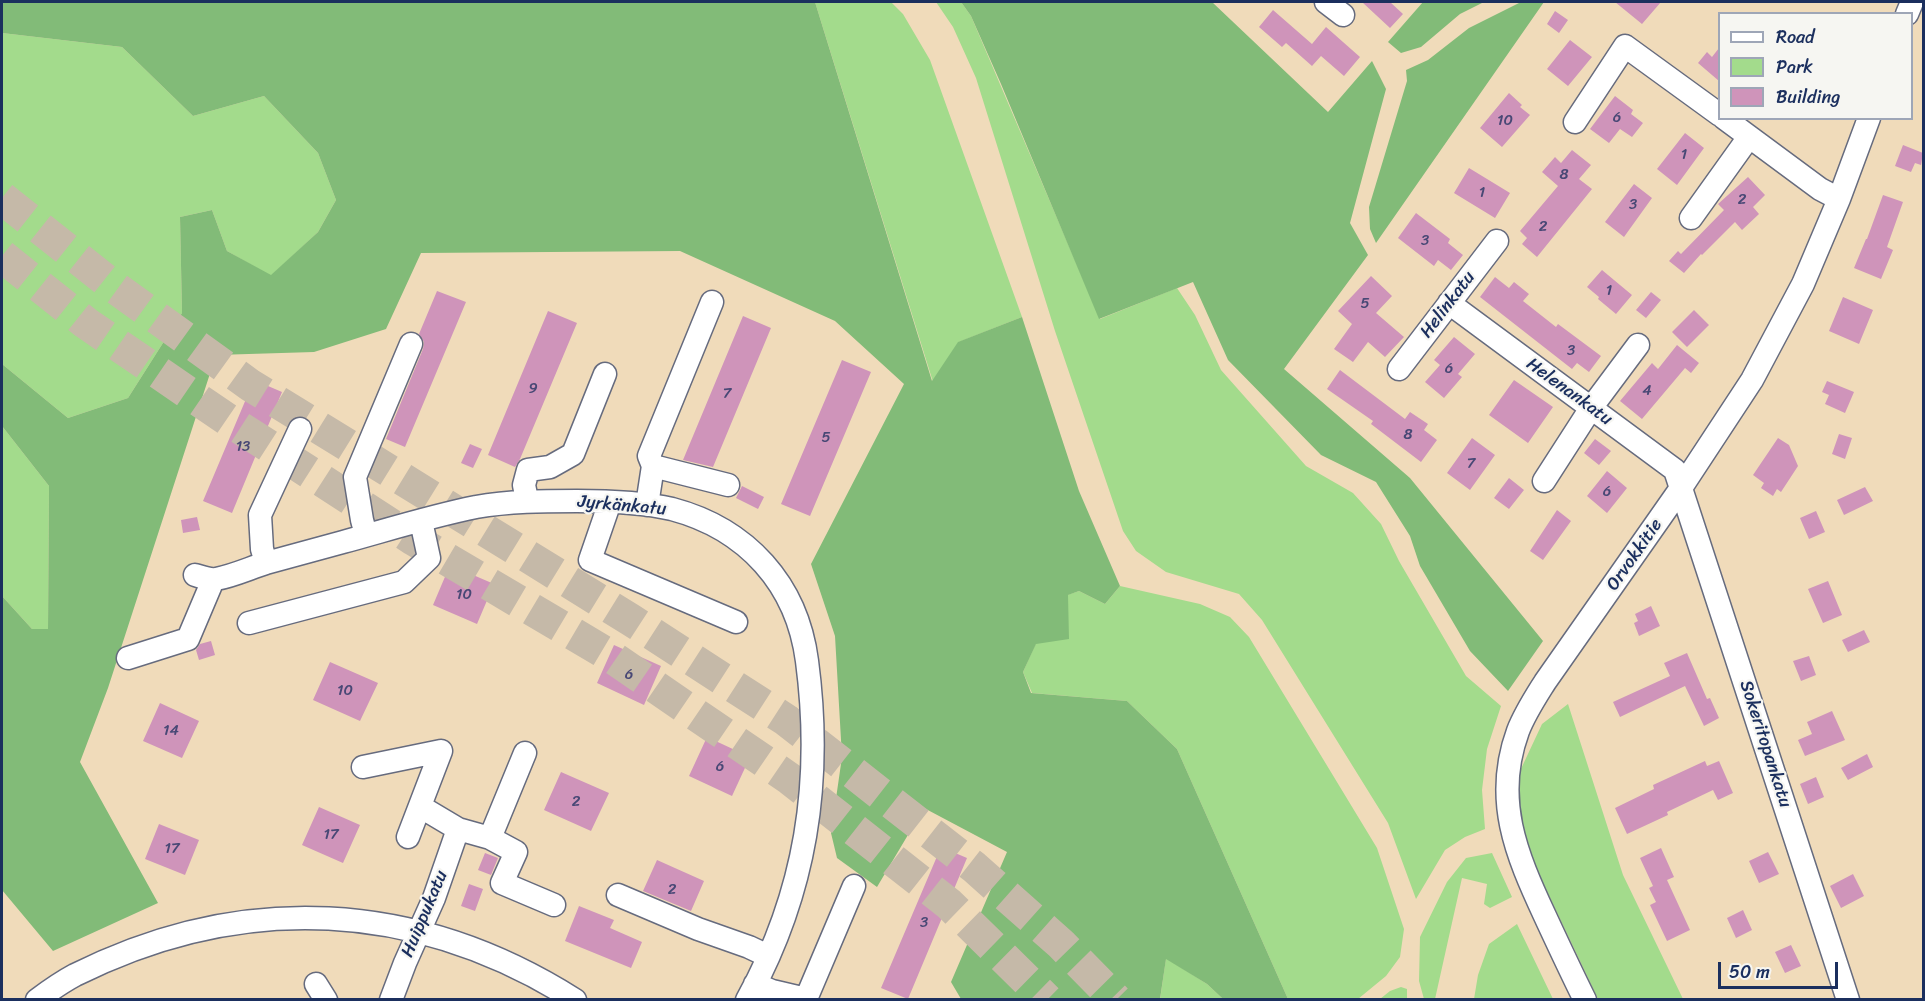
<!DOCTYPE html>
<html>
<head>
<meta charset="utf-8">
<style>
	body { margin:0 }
	#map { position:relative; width:1925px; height:1001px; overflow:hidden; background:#f0dbba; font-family:Sriracha,sans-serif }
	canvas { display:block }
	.frame { position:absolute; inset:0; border:3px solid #1b2f5e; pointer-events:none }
	.legend { position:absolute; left:1718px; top:12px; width:195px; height:108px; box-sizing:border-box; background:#f6f6f2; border:2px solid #9ea6b7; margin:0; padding:8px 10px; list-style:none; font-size:18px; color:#1b2f5e }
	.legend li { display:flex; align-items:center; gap:12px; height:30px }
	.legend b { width:30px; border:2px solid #9ea6b7 }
	.scale { position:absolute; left:1718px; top:962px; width:120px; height:27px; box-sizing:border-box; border:3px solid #1b2f5e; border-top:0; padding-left:8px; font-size:18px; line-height:21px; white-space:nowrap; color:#1b2f5e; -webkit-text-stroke:4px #f6f6f2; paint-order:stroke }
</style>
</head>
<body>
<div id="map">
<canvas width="1925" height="1001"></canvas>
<div class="frame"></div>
<ul class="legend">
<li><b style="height:8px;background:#fff"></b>Road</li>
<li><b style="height:16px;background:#a3db8c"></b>Park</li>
<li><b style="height:16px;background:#cf94ba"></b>Building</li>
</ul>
<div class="scale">50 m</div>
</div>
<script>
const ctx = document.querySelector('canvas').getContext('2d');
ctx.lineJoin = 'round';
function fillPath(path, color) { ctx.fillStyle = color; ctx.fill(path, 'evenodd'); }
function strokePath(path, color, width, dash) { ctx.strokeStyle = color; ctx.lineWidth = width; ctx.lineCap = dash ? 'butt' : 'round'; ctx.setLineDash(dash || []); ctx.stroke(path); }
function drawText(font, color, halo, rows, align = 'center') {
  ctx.font = font + ' Sriracha,sans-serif'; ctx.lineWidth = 4.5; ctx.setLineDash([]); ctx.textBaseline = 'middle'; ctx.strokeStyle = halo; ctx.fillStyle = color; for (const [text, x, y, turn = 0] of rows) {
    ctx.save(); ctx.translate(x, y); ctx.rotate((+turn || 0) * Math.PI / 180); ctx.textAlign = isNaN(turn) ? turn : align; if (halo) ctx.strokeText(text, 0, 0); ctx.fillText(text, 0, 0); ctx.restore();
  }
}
const green = new Path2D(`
	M815,2h76l12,12 27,46 92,257 -63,25 -26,40z
	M936,2h25l10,14 129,303 77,-31 18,27 26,55 85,96 47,27 28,31 18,37 67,115 35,30 -14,43 -5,41 3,39 -20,8 -20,13 -29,49 -28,-76 -126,-203 -23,-26 -73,-22 -30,-21 -13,-20 -68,-200 -79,-253 -23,-51z
	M2,33l120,14 71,69 71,-20 54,57 18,47 -18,32 -47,44 -44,-25 -15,-41 -32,7 2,96 -54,85 -60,20 -66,-54z
	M2,426l47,60 -1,143h-16l-30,-33z
	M1120,586l80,18 30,13 19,20 128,211 27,81 -4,28 -14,19 -28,23h-70l-111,-250 -50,-48 -95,-8 -9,-21 13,-29 31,-48 12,-4 26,13z
	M1568,704l55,171 60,124h-85l-65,-137 -15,-54 2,-37 22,-47z
	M1492,853l20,44 -22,11 -6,-4 3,-20 -25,-6 -27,121h-11l-5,-18 1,-44 27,-55 19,-24z
	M1517,924l36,75h-79l4,-24 11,-31z
	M1166,958l41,26 16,15 -63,1z
	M1401,987l6,2v10h-27l10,-8z`);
const forest = new Path2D(`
	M2,2h813l117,379 26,-39 64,-25 57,174 41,95 -15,18 -26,-13 -11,4 1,44 -33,5 -13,28 8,21 96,8 50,48 111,250h-65l-16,-15 -41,-25 -6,40h-199l-10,-17 56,-130 -83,-44 -47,79 -40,-29 -6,-25 11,-76 -7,-121 -24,-72 93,-180 -69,-63 -155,-70 -259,2 -35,76 -72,23 -98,3 -108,333 -28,74 78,141 -105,48 -51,-61v-294l30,33h16l1,-143 -47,-60v-62l66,54 60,-20 54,-85 -2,-96 32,-7 15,41 44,24 47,-43 18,-32 -18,-47 -54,-57 -71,20 -71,-69 -120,-14z
	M961,2h251l116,110 44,-51 14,28 -36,134 18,32 -84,114 126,109 133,163 -35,50 -38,-40 -50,-85 -10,-30 -34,-54 -55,-27 -93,-95 -35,-78 -94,37 -98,-235 -30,-68z
	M1423,2h61l-24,12 -39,33 -20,6 -13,-11z
	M1521,2h23l-168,241 -6,-14 -1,-22 38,-126 -1,-11 22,-10 41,-32z`);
const building = new Path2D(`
	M1362,2h28l13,12 -13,14z
	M1615,2h46l-19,22z
	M1273,10l39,34 14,-17 34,30 -16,19 -23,-20 -9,10 -26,-23 -4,4 -23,-20z
	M1555,11l13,9 -9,13 -12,-9z
	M1570,40l22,17 -24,29 -21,-17z
	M1719,48v33l-21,-18 9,-11 5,5z
	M1509,93l13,12 -2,2 10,8 -28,32 -22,-19z
	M1615,96l18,14 -2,4 12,9 -11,14 -12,-8 -11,14 -19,-14z
	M1685,133l19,15 -27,37 -20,-16z
	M1903,145l20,8 -2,12 -6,-2 -4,9 -16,-6z
	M1572,150l19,15 -12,14 13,10 -55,68 -15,-13 5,-6 -7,-7 38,-45 -16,-14 13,-15 6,6z
	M1469,168l41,25 -15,25 -41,-25z
	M1748,177l17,18 -12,12 6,7 -17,16 -7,-8 -33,33 -1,-1 -17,19 -15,-12 9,-10 3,3 43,-44 -6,-6z
	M1634,184l18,14 -28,39 -19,-15z
	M1883,195l20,7 -16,45 6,3 -12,29 -27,-11 12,-29h1z
	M1416,213l34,26 -2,4 15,12 -12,15 -13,-10 -4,6 -36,-28z
	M1602,270l30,25 -16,19 -18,-15 1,-2 -12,-10z
	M1371,276l21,20 -16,17 28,24 -19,20 -17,-15 -15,20 -19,-13 18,-25 -14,-13z
	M1495,277l14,11 5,-6 15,12 -6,7 33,26 2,-3 43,32 -12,16 -12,-9 -5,6 -92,-72z
	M437,291l29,11 -61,145 -19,-8 37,-90 1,-7 -5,-8z
	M1651,292l10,8 -15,18 -10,-8z
	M1843,297l30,13 -14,34 -30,-13z
	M1694,310l15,15 -22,22 -15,-15z
	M548,311l29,12 -57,136 -5,8 -27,-12z
	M743,316l28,12 -58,139 -30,-7z
	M1454,337l21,17 -17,20 4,3 -18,21 -19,-16 15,-17 -6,-5z
	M1677,345l22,18 -8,10 -6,-5 -43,51 -22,-18 32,-38 6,6z
	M842,360l29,12 -61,144 -29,-12z
	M1340,370l65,49 5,-7 18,12 -4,6 13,10 -16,22 -50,-38 2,-3 -46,-32z
	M254,380l28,12 -50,121 -29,-12z
	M1514,380l39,27 -25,36 -39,-28z
	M1827,381l27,11 -9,21 -20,-9 4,-9 -7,-3z
	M1839,434l13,4 -7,21 -13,-5z
	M1472,438l23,17 -25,35 -23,-17z
	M1778,438l11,7 9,21 -17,26 -4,-3 -4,7 -12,-8 3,-5 -11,-8z
	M1595,439l16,12 -12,14 -15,-12z
	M470,444l12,5 -9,19 -12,-5z
	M1607,471l20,17 -20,25 -20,-17z
	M1509,478l15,12 -15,19 -15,-11z
	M742,486l22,11 -6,12 -22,-11z
	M1865,487l8,14 -29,14 -7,-15z
	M1557,510l14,11 -28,39 -13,-9z
	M1816,511l9,21 -16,7 -9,-21z
	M197,517l3,13 -17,3 -2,-13z
	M450,565l44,19 -17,40 -44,-19z
	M1828,581l14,34 -19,8 -15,-34z
	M1651,606l9,20 -21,10 -5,-13 4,-2 -3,-7z
	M1864,630l6,12 -22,10 -6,-12z
	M211,641l4,14 -16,5 -3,-10 4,-6z
	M614,645l47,21 -17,39 -47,-22z
	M1687,653l20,46 3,-1 9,20 -15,8 -19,-40 -65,31 -7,-15 57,-26 -6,-13z
	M1809,656l7,19 -15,6 -8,-20z
	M330,662l48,21 -18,38 -47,-21z
	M160,703l39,18 -17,37 -39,-17z
	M1832,711l13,29 -40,16 -7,-16 14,-6 -5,-12z
	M707,737l43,20 -18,39 -43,-20z
	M1867,754l6,13 -25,13 -7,-12z
	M1705,761l2,5 12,-5 14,32 -15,7 -5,-10 -46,22 1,3 -41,19 -12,-26 39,-19 -1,-4z
	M561,772l48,21 -18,38 -47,-21z
	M1816,777l8,20 -16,7 -8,-20z
	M319,807l41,18 -17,38 -41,-18z
	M159,824l40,16 -14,35 -40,-16z
	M941,847l26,11 -59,141 -27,-11z
	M1661,848l13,29 -7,3 23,50 -23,11 -17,-36 6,-3 -7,-14 4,-2 -13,-28z
	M1768,852l11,22 -20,9 -10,-22z
	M485,853l13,5 -7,17 -13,-5z
	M657,860l47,21 -13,30 -48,-20z
	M1853,874l11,22 -23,12 -11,-22z
	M469,884l14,5 -8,22 -14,-5z
	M579,906l35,14 -4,8 32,14 -11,26 -66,-27z
	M1743,910l9,20 -16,8 -9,-20z
	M1791,945l10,21 -16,7 -10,-21z`);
const highwayTunnel = new Path2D(`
	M2,198l111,88 137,99 381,235 155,100 188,147 87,77 55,56
	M2,256l84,67 142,97 185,119 196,116 181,124 159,125 98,96`);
const minor = new Path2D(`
	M1326,2l17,13
	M1907,14l5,-12
	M1724,118l96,71 19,10
	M1575,122l50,-76 95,69
	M1691,218l58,-81
	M1449,303l226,167 173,530
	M1399,369l98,-128
	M653,466l75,19
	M1544,481l47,-73 47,-63
	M527,500l-3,-15 4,-15 22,-3 23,-13 32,-80
	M610,502l-20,58 146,62
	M647,505l6,-39 -4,-10 63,-154
	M366,535l-4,-15 -7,-43 56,-133
	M266,563l-4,-14 -2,-34 40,-86
	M195,575c7,2 14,5 21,4 17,-3 34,-11 50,-16 26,-7 51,-14 77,-21 44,-12 88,-26 133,-35 34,-6 67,-6 101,-6 31,0 64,1 95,8 75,20 125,75 135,152 16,121 -1,232 -60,339
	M249,623l155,-41 25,-24 -8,-37
	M128,658l60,-19 25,-59
	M363,767l78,-16 -33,86
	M421,807l37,22 32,9 26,14 -14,31 52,22
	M490,838l35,-85
	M618,895l80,34 51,18 19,9
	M316,984l10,16
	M755,984l17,7 34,8 48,-113
	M37,1000c12,-9 25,-18 38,-25 168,-84 342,-75 500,25
	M391,1000l14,-37 29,-65 24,-69
	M1585,1000c-14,-28 -27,-56 -40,-84 -29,-62 -52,-117 -27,-185 7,-18 17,-33 27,-49l136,-194 71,-108 51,-96 36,-85 30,-81`);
const numberNames = [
	["6",1617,118],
	["10",1505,121],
	["1",1684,155],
	["8",1564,175],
	["1",1482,193],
	["2",1742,200],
	["3",1633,205],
	["2",1543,227],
	["3",1425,241],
	["1",1609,291],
	["5",1365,304],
	["3",1571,351],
	["6",1449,369],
	["9",533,389],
	["4",1647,391],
	["7",727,394],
	["8",1408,435],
	["5",826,438],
	["13",243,447],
	["7",1471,464],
	["6",1607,492],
	["10",464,595],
	["6",629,675],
	["10",345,691],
	["14",171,731],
	["6",720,767],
	["2",576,802],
	["17",331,835],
	["17",172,849],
	["2",672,890],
	["3",924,923]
];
const streetNames = [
	["Helinkatu",1448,305,-53],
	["Helenankatu",1569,392,36],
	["Jyrkänkatu",622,506,5],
	["Orvokkitie",1635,555,-55],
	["Sokeritopankatu",1765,744,72],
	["Huippukatu",425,914,-67]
];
fillPath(green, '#a3db8c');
fillPath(forest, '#82bb78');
fillPath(building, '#cf94ba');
strokePath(highwayTunnel, '#c5b9a8', 33, [33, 16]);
strokePath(minor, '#666b7e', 25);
strokePath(minor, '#fff', 22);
drawText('15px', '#484875', null, numberNames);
drawText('18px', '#1b2f5e', '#f6f6f2', streetNames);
</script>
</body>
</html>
